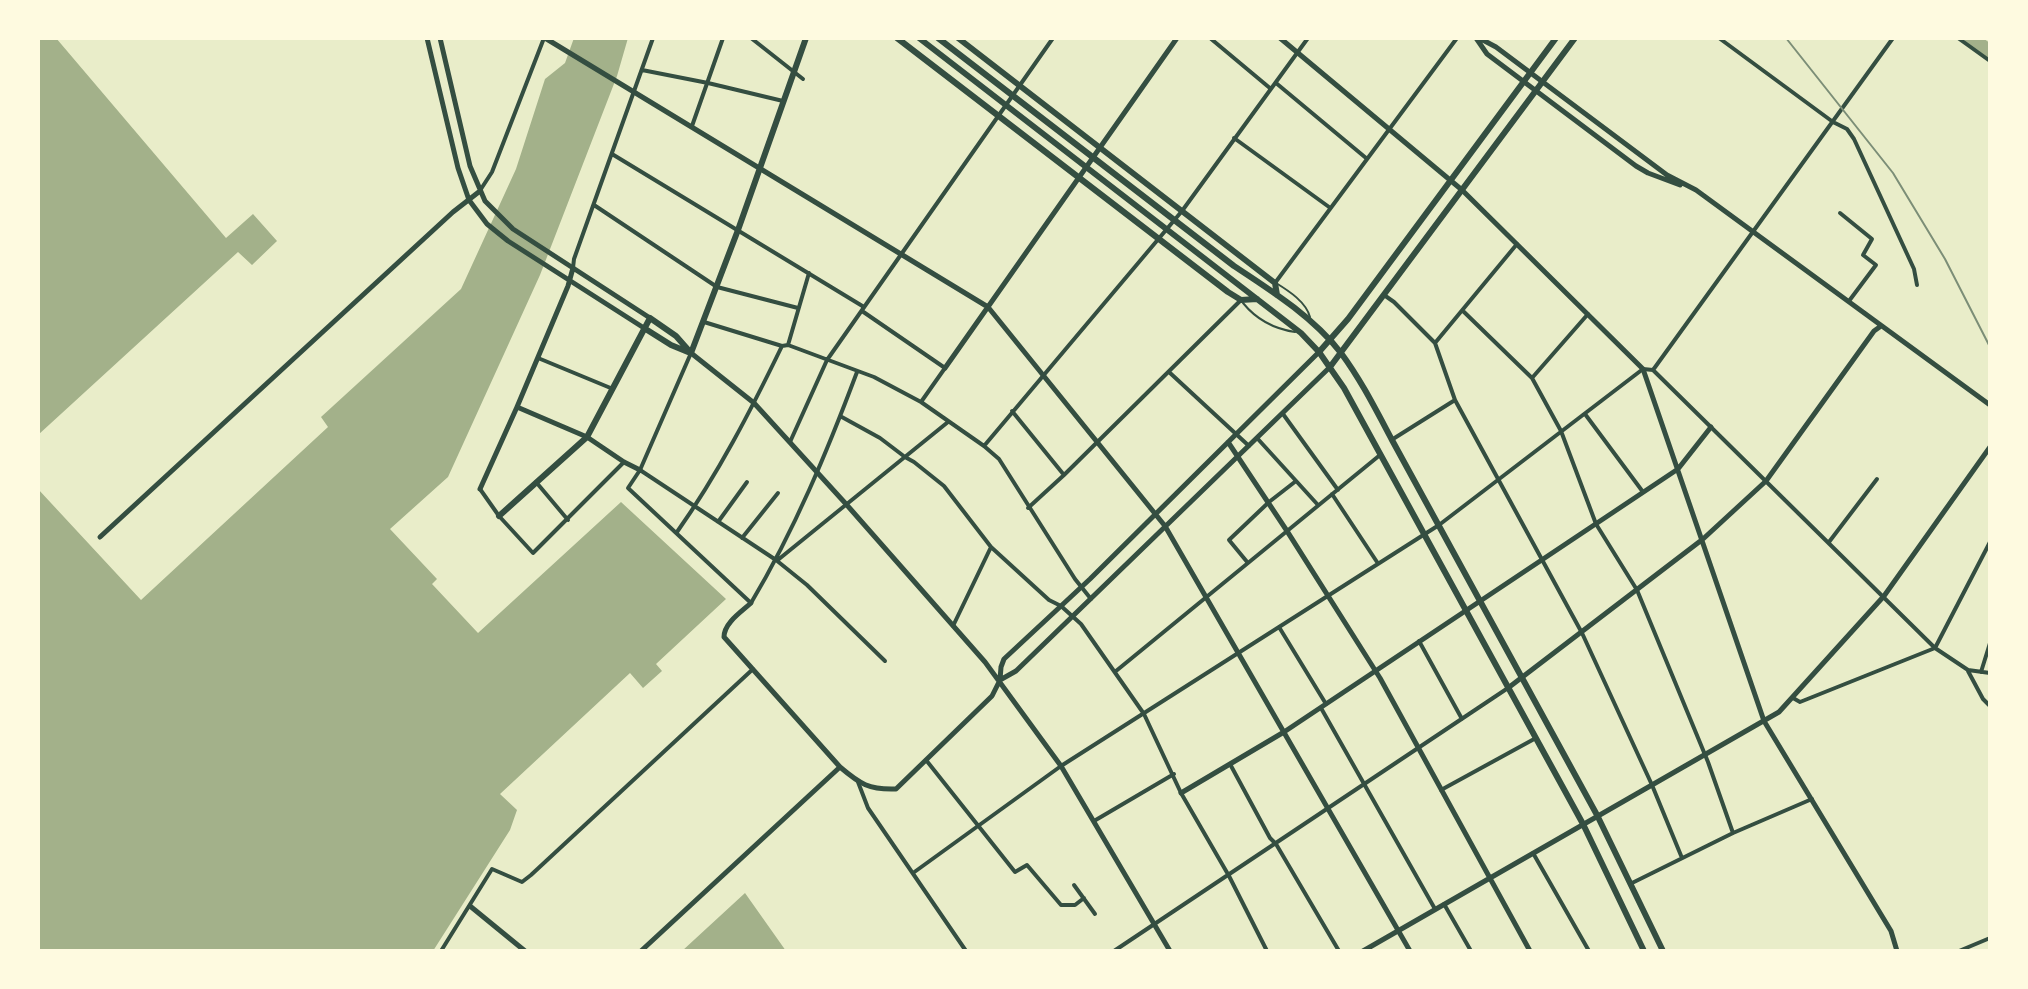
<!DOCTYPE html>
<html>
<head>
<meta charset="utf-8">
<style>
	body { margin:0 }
	#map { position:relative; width:2028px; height:989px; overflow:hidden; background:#e9edc9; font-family:Lora,serif }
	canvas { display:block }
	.frame { position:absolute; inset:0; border:40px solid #fefae0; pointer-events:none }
</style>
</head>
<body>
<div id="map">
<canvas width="2028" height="989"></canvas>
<div class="frame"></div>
</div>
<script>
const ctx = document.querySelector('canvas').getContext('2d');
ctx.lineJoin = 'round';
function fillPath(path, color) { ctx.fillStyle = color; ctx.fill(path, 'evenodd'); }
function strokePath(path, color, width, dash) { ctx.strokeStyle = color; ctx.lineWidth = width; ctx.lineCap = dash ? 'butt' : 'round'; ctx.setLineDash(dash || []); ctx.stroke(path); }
const water = new Path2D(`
	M38,38h18l170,200 27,-24 24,27 -25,24 -14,-13 -200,183z
	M574,38h54l-11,38 -77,199 -92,202 -58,52 47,50 -5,5 46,49 143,-131 105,97 -70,65 6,7 -19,17 -13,-15 -130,121 17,16 -7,20 -77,121h-395v-462l103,111 187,-173 -7,-10 140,-128 55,-120 29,-90 20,-16z
	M745,893l41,58h-104z`);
const river = new Path2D(`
	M1971,38l19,14`);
const service = new Path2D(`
	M1276,283c13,8 30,19 34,34
	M1243,303c13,16 32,26 52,29`);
const minor = new Path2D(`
	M751,38l52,41
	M1210,38l61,51
	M1719,38l114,84 14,7 7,10 60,130 3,16
	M1958,38l32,23
	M642,70l66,13 75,18
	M1276,83l90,75
	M692,126l31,-88
	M1234,138l95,69
	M612,154l252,153
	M481,189l11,-17 52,-134
	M594,205l123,82 81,21
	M1840,213l32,26 -9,16 13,10 -27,36
	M573,268l1,-9 79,-221
	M1275,283l182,-245
	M1384,295l10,7 41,41 20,57 127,233 70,152 30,73
	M862,311l83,57 -24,34
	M1463,311l69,67 29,53 35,93 41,66 71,172 25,71
	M704,322l78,24 6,-1 86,32 47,25 63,44 15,13 76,120 16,20
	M1435,343l82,-99
	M788,345l21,-72
	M691,353l-51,117 -12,18 123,115c44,-74 76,-151 106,-231
	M538,358l75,31
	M1653,370l240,-332
	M1169,372l80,74
	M1532,378l56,-64
	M1012,411l52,64
	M1283,414l55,76
	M1585,414l58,78
	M840,416l40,22 25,19 9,5 30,24 47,61 58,53 12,6 20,18 63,90 37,79 48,83 38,75
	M1257,438l61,67
	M1393,439l62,-39
	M790,442l37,-82 226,-322
	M984,446l198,-235 126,-173
	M640,470l136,90 31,25 78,76
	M536,482l32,38
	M480,489l19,27 34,37 91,-91
	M1332,494l45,68
	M1028,508l36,-33 177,-175
	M718,522l29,-40
	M677,532c41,-58 74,-122 105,-186
	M742,538l36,-45
	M1829,542l48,-63
	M779,559l169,-137
	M1248,563l-19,-23 40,-38 27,-21
	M953,626l38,-79
	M1279,627l47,77
	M1419,641l43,78
	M1116,671l264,-216
	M1968,671l15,28 7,7
	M1981,672l9,-29
	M1793,698l7,4 135,-54 55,-106
	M1321,708l114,201
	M926,760l89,112 12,-7 34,40h14l9,-7
	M1230,764l40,74 6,6 63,107
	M858,782l10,26 98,143
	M1441,790l95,-52
	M1094,821l80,-47
	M1533,853l56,98
	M913,873l148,-107 378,-241 204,-156 10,1 282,278 33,22 22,3
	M1630,884l103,-51 79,-34
	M1074,885l21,29
	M1444,904l27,47
	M441,951l51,-82 30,13 9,-7 222,-206
	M1114,951l394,-263
	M1959,951l31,-13`);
const tertiary = new Path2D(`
	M427,38l31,130 11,32 18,24 21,17 136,87
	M440,38l30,128 15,35 28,28 137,89
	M545,38l443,269 177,219 245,425
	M1280,38l182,152 181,179 121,352 127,210 6,20
	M1476,38l11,16 149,112 12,7 32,12
	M1479,38l17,9 171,128 29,15 294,215
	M573,268l-5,18 -51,121 70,30 37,25 16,8
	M691,353l63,50 92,101 139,158 76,104 109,185
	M945,368l232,-330
	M1228,442l59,89 93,147 150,273
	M480,489l37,-82
	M100,537l353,-325 27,-21
	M751,603c-10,9 -27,20 -27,34l116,130c20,17 29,23 56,22l96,-93 8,-16 1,-13 3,-8 86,-80 229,-227
	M1000,680l16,-9 314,-304
	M1508,688l195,-149 63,-58 108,-150 7,-5
	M1181,793l103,-61 394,-263 33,-42
	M470,906l55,45
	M641,951l199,-184
	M1363,951l416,-239 105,-116 106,-149`);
const primary = new Path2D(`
	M644,328l27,17 17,7
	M691,353l47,-123 68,-192
	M499,516l88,-79 63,-119 26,18 15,17`);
const trunk = new Path2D(`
	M897,38l331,254 13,8 16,-1
	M919,38l382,295 18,19 25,36 239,436 61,127
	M938,38l296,228c38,25 79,51 107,87 20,27 35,57 51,87l205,375 66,136
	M958,38l317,245 2,12
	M1319,352l29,-33 208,-281
	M1330,367l245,-329`);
const rail = new Path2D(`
	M1786,38l107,135 52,86 45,88`);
fillPath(water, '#a3b18a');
strokePath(river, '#a3b18a', 14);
strokePath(service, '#344e41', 2);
strokePath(minor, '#344e41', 4);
strokePath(tertiary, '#344e41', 5);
strokePath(primary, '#344e41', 6);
strokePath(trunk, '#344e41', 6);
strokePath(rail, '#7c8e77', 2);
</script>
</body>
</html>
